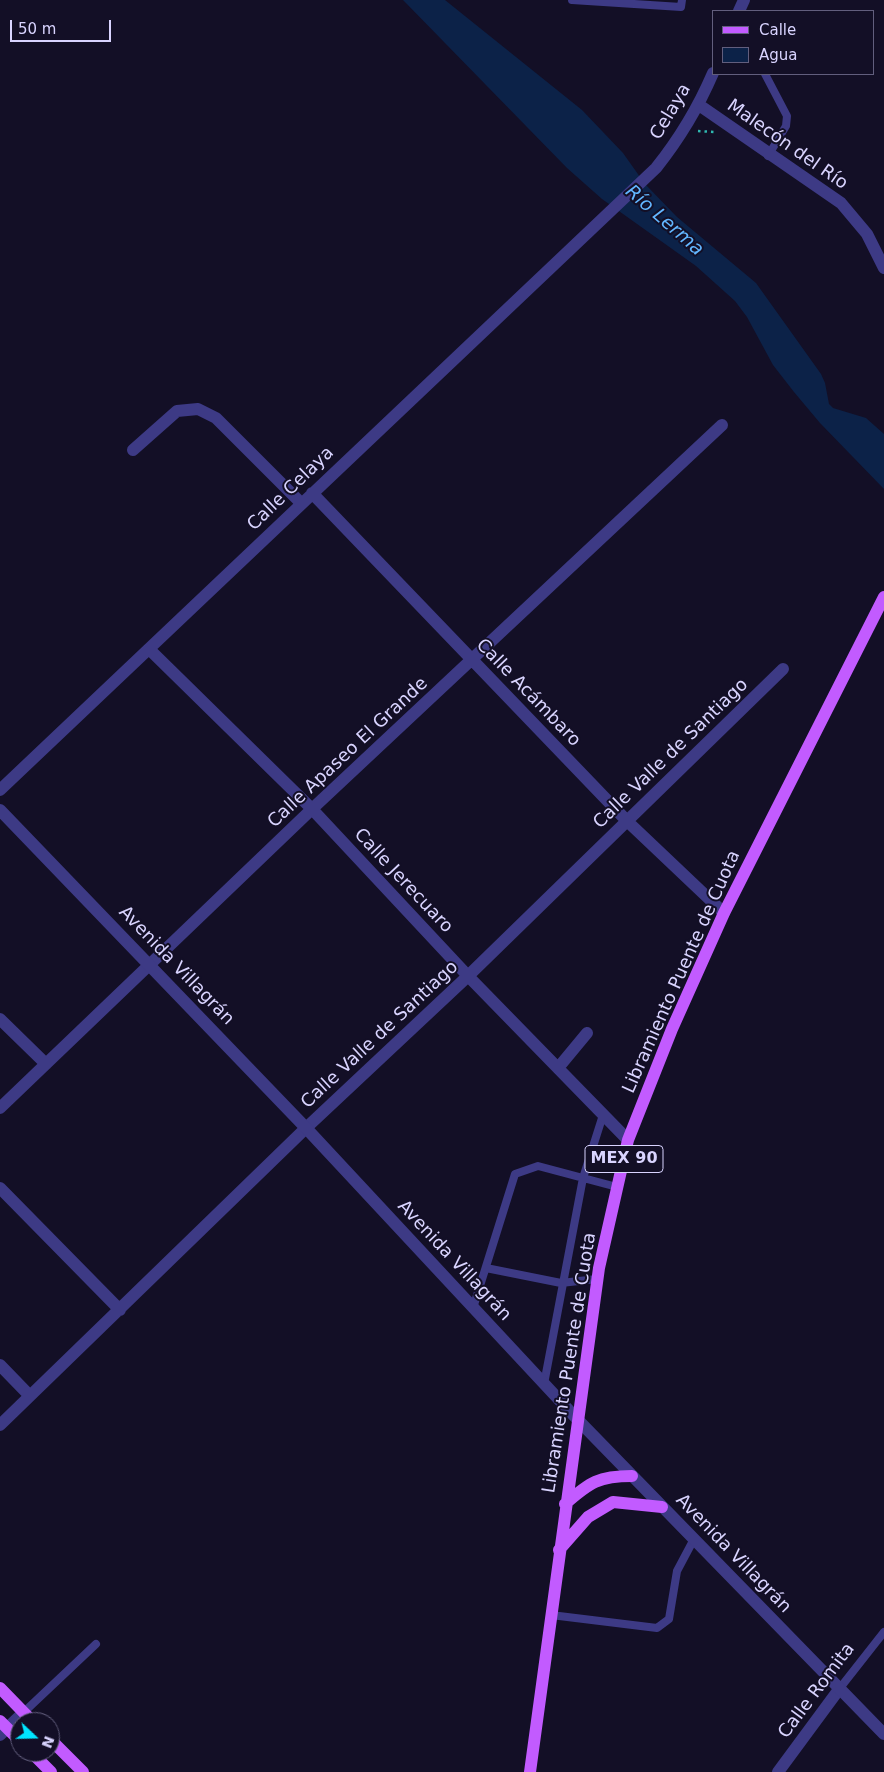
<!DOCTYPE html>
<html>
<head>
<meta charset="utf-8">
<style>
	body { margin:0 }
	#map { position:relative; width:884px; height:1772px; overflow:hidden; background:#130f26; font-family:"DejaVu Sans",sans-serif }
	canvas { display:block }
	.legend { position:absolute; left:712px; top:10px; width:162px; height:65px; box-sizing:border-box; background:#130f26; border:1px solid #625e7d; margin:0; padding:6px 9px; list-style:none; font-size:15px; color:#d9d4ff }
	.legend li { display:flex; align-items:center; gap:10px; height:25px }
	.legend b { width:25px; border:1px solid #625e7d }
	.north { position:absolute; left:10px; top:1712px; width:50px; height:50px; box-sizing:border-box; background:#130f26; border:1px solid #625e7d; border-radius:50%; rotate:111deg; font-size:14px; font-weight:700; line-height:20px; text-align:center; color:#d9d4ff }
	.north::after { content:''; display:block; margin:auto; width:18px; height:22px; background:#00e5ff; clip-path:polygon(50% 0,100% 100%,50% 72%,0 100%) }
	.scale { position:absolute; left:10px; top:20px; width:101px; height:22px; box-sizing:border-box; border:2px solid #d9d4ff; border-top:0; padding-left:6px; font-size:15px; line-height:18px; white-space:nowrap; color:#d9d4ff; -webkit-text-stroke:4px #130f26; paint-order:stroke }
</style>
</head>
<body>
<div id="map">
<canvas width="884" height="1772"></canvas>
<ul class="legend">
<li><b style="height:6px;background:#c25bff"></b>Calle</li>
<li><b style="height:14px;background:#0c2248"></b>Agua</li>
</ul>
<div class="north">N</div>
<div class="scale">50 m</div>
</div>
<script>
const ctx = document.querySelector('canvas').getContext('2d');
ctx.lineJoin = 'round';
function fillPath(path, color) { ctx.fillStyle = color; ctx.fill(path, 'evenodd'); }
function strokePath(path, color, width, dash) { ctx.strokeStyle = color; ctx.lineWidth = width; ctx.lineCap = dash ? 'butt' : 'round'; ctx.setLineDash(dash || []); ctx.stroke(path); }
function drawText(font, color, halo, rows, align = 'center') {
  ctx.font = font + ' "DejaVu Sans",sans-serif'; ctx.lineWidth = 4; ctx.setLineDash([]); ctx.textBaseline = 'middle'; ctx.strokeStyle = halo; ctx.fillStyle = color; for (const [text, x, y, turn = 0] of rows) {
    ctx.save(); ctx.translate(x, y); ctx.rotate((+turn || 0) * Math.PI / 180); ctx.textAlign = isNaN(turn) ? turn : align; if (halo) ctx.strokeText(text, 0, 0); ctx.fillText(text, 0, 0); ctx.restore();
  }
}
const water = new Path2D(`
	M403,0h42l137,110 41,43 22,31 32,33 79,66 65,91 4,9 4,21 4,4 33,10 18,16v55l-64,-66 -26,-31 -21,-27 -26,-48 -12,-16 -39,-35 -94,-67 -35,-31z`);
const path = new Path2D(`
	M698,131l17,1`);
const service = new Path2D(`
	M572,0l109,7 1,-7
	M765,74l22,42 -1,10 -18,30
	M486,1268l75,15 36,-4
	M473,1308l42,-134 23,-8 79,21
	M544,1384l39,-206 20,-63
	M551,1615l106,13 12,-9 8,-48 17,-32
	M840,1688l44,-56
	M24,1712l72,-68`);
const minor = new Path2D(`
	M739,11l5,-11
	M699,105l142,98 26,31 17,34
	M133,450l44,-39 21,-2 18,9 85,85
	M312,493l315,328 97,92
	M150,650l162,159 156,167 160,164
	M0,790l656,-622c24,-30 42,-60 57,-95
	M0,1019l46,45
	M558,1068l29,-35
	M0,1108l312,-299 410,-384
	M0,1188l120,122
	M0,1365l30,31
	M0,1425l306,-297 162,-152 315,-307
	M0,1735l24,-23
	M778,1772l62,-84`);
const tertiary = new Path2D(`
	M0,810l306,318 271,291 307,315`);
const primary = new Path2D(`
	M565,1504c25,-22 34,-28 67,-28
	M559,1550l29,-33 25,-15 49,5
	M0,1688l33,34
	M0,1721l20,20
	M50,1739l33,33
	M31,1752l20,20
	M530,1772l69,-504 29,-128 44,-111 52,-116 160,-316`);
const shields = [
	[624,1159,78]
];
const shieldNames = [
	["MEX 90",624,1159]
];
const streetNames = [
	["Celaya",671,112,-59],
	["Malecón del Río",787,145,35],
	["Calle Celaya",291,489,-44],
	["Calle Acámbaro",528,693,46],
	["Calle Apaseo El Grande",348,753,-43],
	["Calle Valle de Santiago",671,754,-44],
	["Calle Jerecuaro",403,881,47],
	["Avenida Villagrán",176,966,46],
	["Libramiento Puente de Cuota",682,972,-66],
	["Calle Valle de Santiago",380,1035,-43],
	["Avenida Villagrán",454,1261,47],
	["Libramiento Puente de Cuota",570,1363,-81],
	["Avenida Villagrán",733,1554,46],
	["Calle Romita",817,1691,-53]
];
const waterNames = [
	["Río Lerma",664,221,41]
];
fillPath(water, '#0c2248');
strokePath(path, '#2fb8b0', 2.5, [2.5, 4]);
strokePath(service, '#3d3a85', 8);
strokePath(minor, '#3d3a85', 12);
strokePath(tertiary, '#3d3a85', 12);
strokePath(primary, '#c25bff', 12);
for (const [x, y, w] of shields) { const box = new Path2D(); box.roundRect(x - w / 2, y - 13.5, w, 27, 4); ctx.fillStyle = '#130f26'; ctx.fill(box); strokePath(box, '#d9d4ff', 1); }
drawText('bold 16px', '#d9d4ff', null, shieldNames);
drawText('18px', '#d9d4ff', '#130f26', streetNames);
drawText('italic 19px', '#62b6ff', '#130f26', waterNames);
</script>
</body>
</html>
